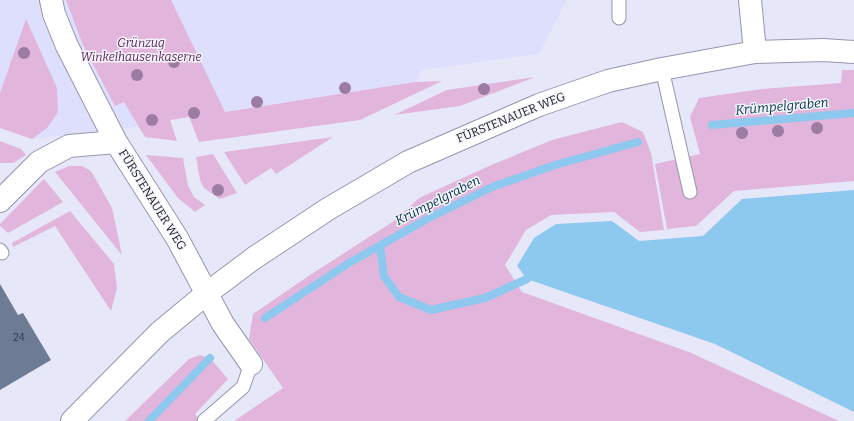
<!DOCTYPE html>
<html>
<head>
<meta charset="utf-8">
<style>
	body { margin:0 }
	canvas { display:block; background:#e7e7fa }
</style>
</head>
<body>
<canvas width="854" height="421"></canvas>
<script>
const ctx = document.querySelector('canvas').getContext('2d');
ctx.lineJoin = 'round';
function fillPath(path, color) { ctx.fillStyle = color; ctx.fill(path, 'evenodd'); }
function strokePath(path, color, width, dash) { ctx.strokeStyle = color; ctx.lineWidth = width; ctx.lineCap = dash ? 'butt' : 'round'; ctx.setLineDash(dash || []); ctx.stroke(path); }
function drawText(font, color, halo, rows, align = 'center') {
  ctx.font = font + ' Bitter,serif'; ctx.lineWidth = 3; ctx.setLineDash([]); ctx.textBaseline = 'middle'; ctx.strokeStyle = halo; ctx.fillStyle = color; for (const [text, x, y, turn = 0] of rows) {
    ctx.save(); ctx.translate(x, y); ctx.rotate((+turn || 0) * Math.PI / 180); ctx.textAlign = isNaN(turn) ? turn : align; if (halo) ctx.strokeText(text, 0, 0); ctx.fillText(text, 0, 0); ctx.restore();
  }
}
const built = new Path2D(`
	M0,0h567l-28,54 -117,16 -7,12 -245,38 -32,7 -106,12 -32,-11z`);
const green = new Path2D(`
	M66,0h105l54,112 190,-30 27,-1 -82,39 -161,22 -10,-25 -19,3 7,21 -32,-4 -21,-35 -9,4 -32,-61z
	M26,19l31,69 1,24 -11,16 -15,11 -32,-11v-35z
	M842,70h12v111l-120,10 -38,35 -29,3 -12,-65 45,-10 -10,-37 9,-19 63,-9 79,-6z
	M535,77l-75,29 -66,9 53,-25z
	M622,122l21,10 8,21 13,77 -24,2 -26,-20 -63,3 -25,15 -21,35 17,27 167,60 150,69h-605l49,-33 -34,-49 4,-25 57,-39 84,-54 25,-23 70,-32 63,-26z
	M333,137l-57,37 -5,-6 -26,17 -21,-33z
	M0,141l21,8 5,6 -13,8h-13z
	M213,154l24,39 -17,6 -16,-11 -4,-8 -4,-23z
	M146,155l37,3 5,28 6,11 11,8 -10,7 -17,-14z
	M69,166h13l9,5 21,37 10,47 -67,-83z
	M44,179l19,23 -55,31 -8,-7v-2z
	M70,211l44,53 3,24 -6,23 -56,-85 -42,21 -1,-4z
	M200,355l10,3 18,21 -33,35 6,7h-76l64,-62z`);
const water = new Path2D(`
	M854,190v222l-139,-68 -188,-65 -10,-13 17,-28 22,-14 56,-3 27,20 64,-5 39,-37z`);
const stream = new Path2D(`
	M712,125l142,-12
	M380,246l4,30 15,21 32,13 54,-12 42,-19
	M265,318l84,-55 78,-44 65,-32 63,-22 83,-23
	M149,421l61,-63`);
const building = new Path2D(`
	M0,284l18,31 5,-2 28,47 -51,30z`);
const service = new Path2D(`
	M619,18v-18
	M662,69l28,123
	M0,250l2,3
	M204,421l39,-34 8,-23`);
const minor = new Path2D(`
	M51,0l3,14 13,32 49,96 61,96 46,86 28,40
	M750,0l5,52
	M0,201l39,-39 30,-16 47,-4`);
const tertiary = new Path2D(`
	M72,421l88,-89 46,-38 48,-36 74,-49 80,-47 131,-57 69,-24 54,-12 93,-17 68,-2 31,2`);
const trees = [
	[24,53],
	[174,62],
	[137,75],
	[345,88],
	[484,89],
	[257,102],
	[194,113],
	[152,120],
	[817,128],
	[778,131],
	[742,133],
	[218,190]
];
const numberNames = [
	["24",19,338]
];
const parkNames = [
	["Grünzug",141,44],
	["Winkelhausenkaserne",141,58]
];
const streetNames = [
	["FÜRSTENAUER WEG",511,118,-22],
	["FÜRSTENAUER WEG",152,200,58]
];
const waterNames = [
	["Krümpelgraben",782,107,-5],
	["Krümpelgraben",438,201,-27]
];
fillPath(built, '#dedffd');
fillPath(green, '#e1b5dc');
fillPath(water, '#8dc8ef');
strokePath(stream, '#8dc8ef', 8);
fillPath(building, '#6d7b94');
strokePath(service, '#9495b1', 15);
strokePath(minor, '#9495b1', 24);
strokePath(tertiary, '#9495b1', 24);
strokePath(service, '#fff', 13);
strokePath(minor, '#fff', 22);
strokePath(tertiary, '#fff', 22);
ctx.fillStyle = '#9c7ca3';
for (const [x, y] of trees) { ctx.beginPath(); ctx.arc(x, y, 6, 0, 2 * Math.PI); ctx.fill(); }
drawText('10px', '#333745', null, numberNames);
drawText('italic 12px', '#5f245b', '#f5f6fc', parkNames);
drawText('12px', '#20202b', '#f5f6fc', streetNames);
drawText('italic 13px', '#00304a', '#f5f6fc', waterNames);
</script>
</body>
</html>
